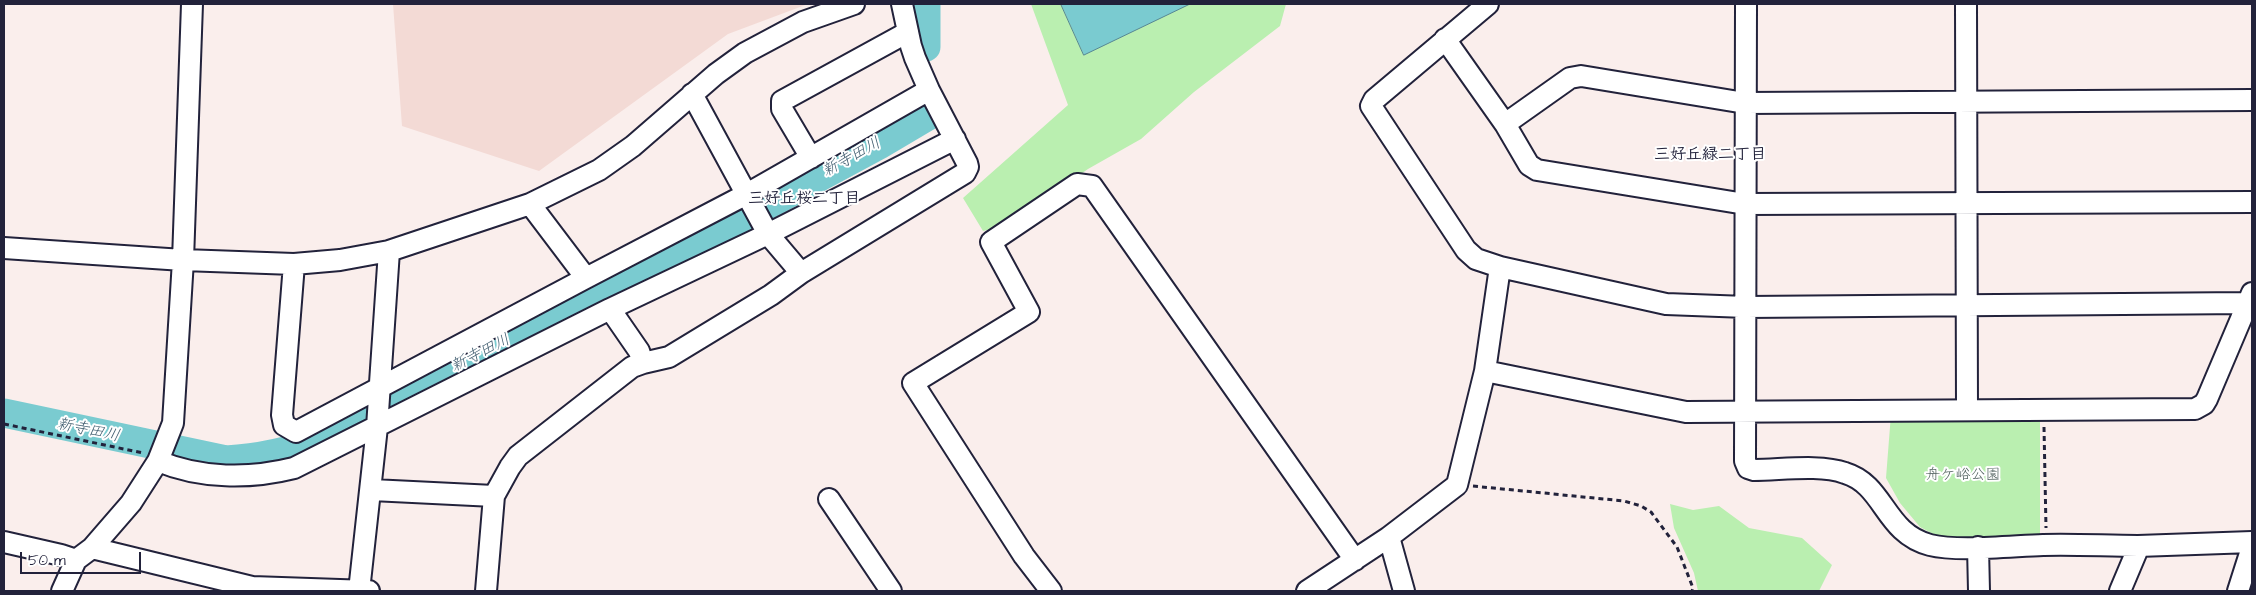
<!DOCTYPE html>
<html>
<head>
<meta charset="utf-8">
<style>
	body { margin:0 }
	#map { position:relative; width:2256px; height:595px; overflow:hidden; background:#faeeec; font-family:"Architects Daughter",sans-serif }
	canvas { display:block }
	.frame { position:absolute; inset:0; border:5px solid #22223b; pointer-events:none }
	.scale { position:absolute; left:20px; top:552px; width:121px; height:22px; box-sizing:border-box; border:2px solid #22223b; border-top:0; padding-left:6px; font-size:15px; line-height:18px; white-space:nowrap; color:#22223b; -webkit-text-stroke:4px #fff; paint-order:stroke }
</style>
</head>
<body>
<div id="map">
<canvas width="2256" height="595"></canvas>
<div class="frame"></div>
<div class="scale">50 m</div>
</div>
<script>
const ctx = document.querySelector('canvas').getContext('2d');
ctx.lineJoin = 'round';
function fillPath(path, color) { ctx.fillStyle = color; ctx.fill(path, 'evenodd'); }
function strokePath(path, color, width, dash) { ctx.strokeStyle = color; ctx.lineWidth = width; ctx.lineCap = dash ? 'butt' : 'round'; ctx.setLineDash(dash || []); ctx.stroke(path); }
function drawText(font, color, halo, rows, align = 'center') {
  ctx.font = font + ' "Architects Daughter","Klee One",sans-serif'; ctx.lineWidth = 4; ctx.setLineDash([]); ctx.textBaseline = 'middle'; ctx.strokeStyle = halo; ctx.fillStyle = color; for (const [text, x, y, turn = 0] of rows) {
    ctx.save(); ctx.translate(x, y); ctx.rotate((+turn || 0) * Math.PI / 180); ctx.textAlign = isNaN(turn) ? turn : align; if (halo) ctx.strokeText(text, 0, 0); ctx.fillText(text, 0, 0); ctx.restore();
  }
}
const built = new Path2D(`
	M393,4h415l-80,30 -189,137 -137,-45z`);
const green = new Path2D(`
	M1031,4h255l-6,22 -86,66 -53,47 -53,30 -81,56 -24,6 -20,-33 105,-93z
	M2040,412v125l-98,2 -22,-12 -20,-24 -14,-25 5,-64z
	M1670,504l23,6 26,-4 30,22 53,10 30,27 -13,26h-121l-4,-18 -20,-45z`);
const water = new Path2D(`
	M1061,4h129l-106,51z`);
const river = new Path2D(`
	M926,4v43
	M4,413l222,47c32,-2 60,-7 90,-19l463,-242 100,-54 49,-29`);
const path = new Path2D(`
	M4,424l139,29
	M2044,427l2,101
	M1473,486l151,15 17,5 10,6 26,35 16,41 -1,3`);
const minor = new Path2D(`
	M1488,4l-114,96 -3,6 95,144 10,9 24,8 166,37 80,3 502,-4
	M1746,4l-1,457 3,7 6,2c27,0 66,-6 91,3 40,12 39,60 85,72 28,7 82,1 113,0 32,-1 64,1 95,1 38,-1 76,-3 114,-4
	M1966,4l1,405
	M1445,39l60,85 24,41 8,5 208,34 507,-2
	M692,94l76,140 33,39
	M1505,124l65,-46 11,-2 164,27 507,-3
	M811,158l-29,-49v-8l126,-69
	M530,204l56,74
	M4,248l179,12 111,4 46,-4 49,-9 141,-47 69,-34 34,-24 83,-72 29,-21 58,-31 51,-18
	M294,264l-12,151 2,10 12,7 290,-154 161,-84 182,-104
	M643,363l26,-6 102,-62 30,-22 164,-100 3,-6 -1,-4 -38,-73 -14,-32 -4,-12 -9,-42
	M1485,371l201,41 509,-3 9,-5 3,-5 45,-106
	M158,461c43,18 92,18 136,7l316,-159 158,-75 187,-95
	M372,490l122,6
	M829,499l62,92
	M1389,537l15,54
	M4,542l57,13 15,5
	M1978,547l1,44
	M92,548l160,39 117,4
	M62,591l14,-31 16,-12 39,-45 27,-42 15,-38 10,-163 9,-256
	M359,591l18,-164 12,-176
	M486,591l8,-95 16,-29 8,-11 114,-89 11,-4 -4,-12 -29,-42
	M1051,591l-27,-35 -111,-173 116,-71 -38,-70 86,-58 15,2 263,374
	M1307,591l82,-54 68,-52 28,-114 15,-104
	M2120,591l19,-45
	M2238,591l14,-44`);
const parkNames = [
	["舟ケ峪公園",1963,476]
];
const neighbourhoodNames = [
	["三好丘緑二丁目",1710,156],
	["三好丘桜二丁目",804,200]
];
const waterNames = [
	["新寺田川",852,158,-29],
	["新寺田川",481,354,-27],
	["新寺田川",88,431,12]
];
fillPath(built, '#f3dad5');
fillPath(green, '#baefb0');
fillPath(water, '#7acbd0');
strokePath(water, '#578794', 1);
strokePath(river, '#7acbd0', 29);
strokePath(minor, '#22223b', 24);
strokePath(path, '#22223b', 3, [5, 4]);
strokePath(minor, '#fff', 20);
drawText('15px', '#50605e', '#fff', parkNames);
drawText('bold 16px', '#22223b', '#fff', neighbourhoodNames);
drawText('italic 16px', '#415d6f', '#fff', waterNames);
</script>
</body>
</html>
